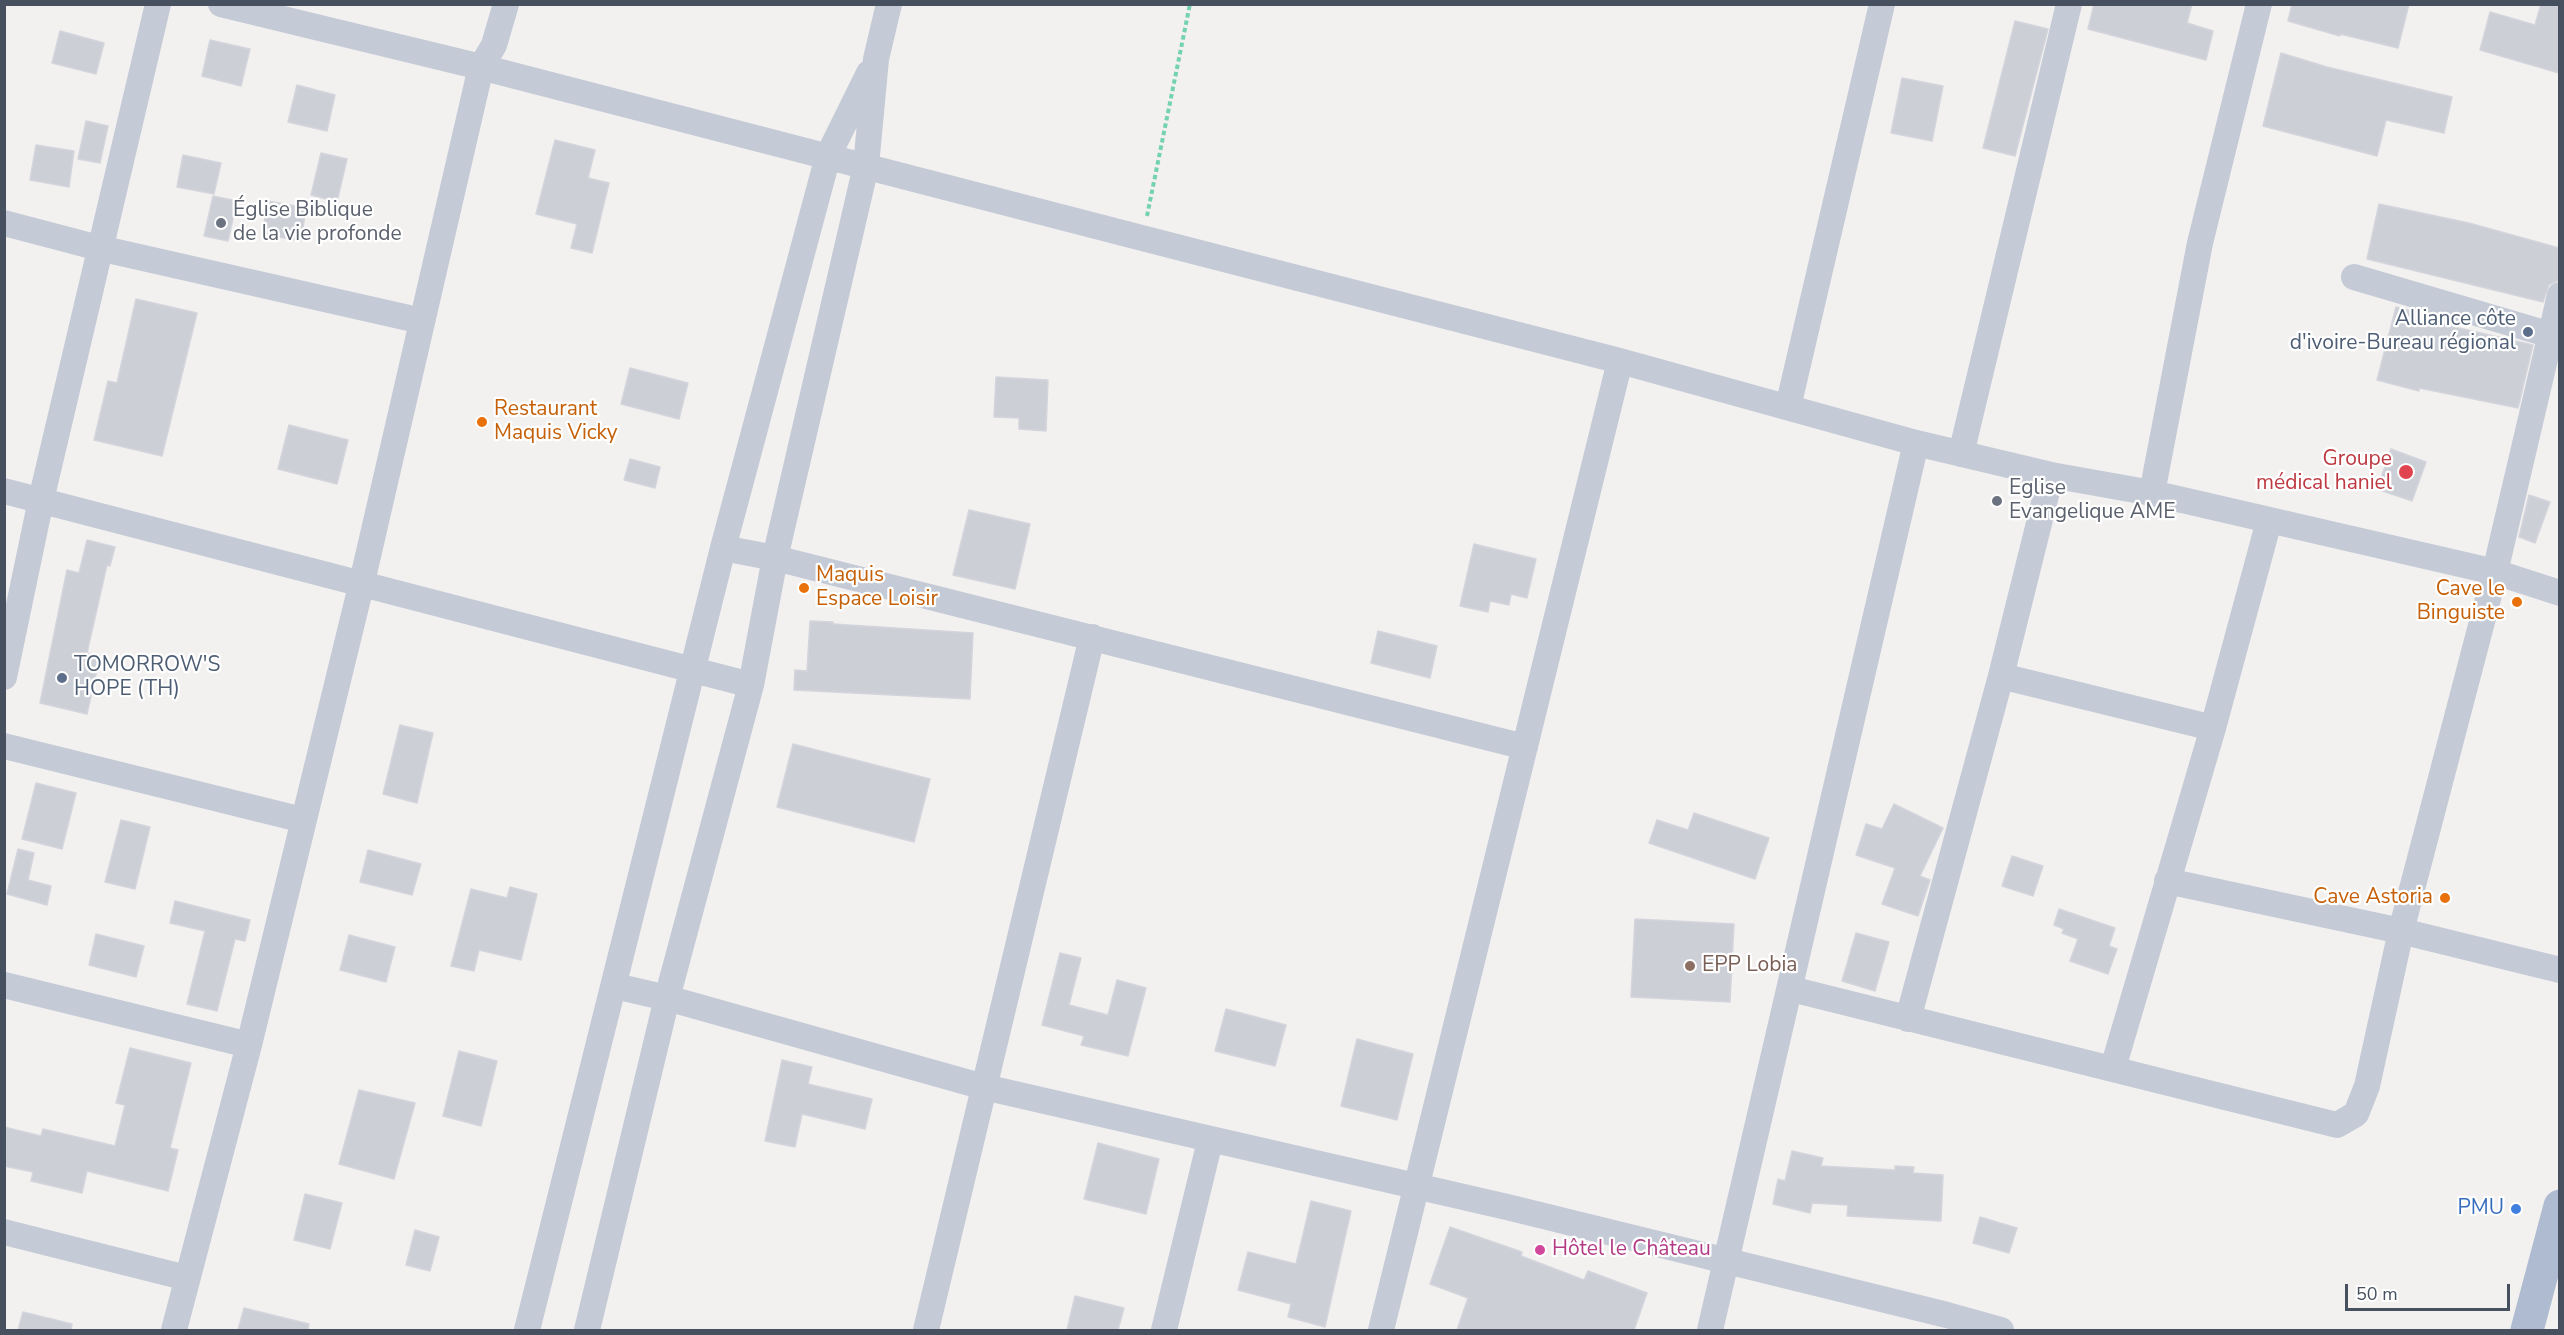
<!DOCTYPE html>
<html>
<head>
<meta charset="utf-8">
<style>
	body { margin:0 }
	#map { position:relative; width:2564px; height:1335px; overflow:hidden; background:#f3f1f0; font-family:"Nunito Sans",sans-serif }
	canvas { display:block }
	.frame { position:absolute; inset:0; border:6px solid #47505f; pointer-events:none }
	.scale { position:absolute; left:2345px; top:1284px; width:165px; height:27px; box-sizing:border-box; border:3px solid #47505f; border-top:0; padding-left:8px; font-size:18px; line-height:21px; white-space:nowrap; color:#47505f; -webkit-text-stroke:4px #fff; paint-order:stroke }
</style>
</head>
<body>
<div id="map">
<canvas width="2564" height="1335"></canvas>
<div class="frame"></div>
<div class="scale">50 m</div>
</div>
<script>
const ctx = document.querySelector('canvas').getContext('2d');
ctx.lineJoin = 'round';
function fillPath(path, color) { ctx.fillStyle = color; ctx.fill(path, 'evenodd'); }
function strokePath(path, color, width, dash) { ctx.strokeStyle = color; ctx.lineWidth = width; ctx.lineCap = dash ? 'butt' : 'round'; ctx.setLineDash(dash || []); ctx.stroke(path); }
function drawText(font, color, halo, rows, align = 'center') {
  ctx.font = font + ' "Nunito Sans",sans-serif'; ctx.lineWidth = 4.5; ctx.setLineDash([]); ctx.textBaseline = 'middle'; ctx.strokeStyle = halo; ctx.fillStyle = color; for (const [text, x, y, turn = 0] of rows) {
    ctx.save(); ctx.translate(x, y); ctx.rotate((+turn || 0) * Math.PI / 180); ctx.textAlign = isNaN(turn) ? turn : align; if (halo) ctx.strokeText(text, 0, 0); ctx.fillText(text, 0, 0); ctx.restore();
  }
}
const building = new Path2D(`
	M2094,4h98l-5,19 26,8 -7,29 -118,-31z
	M2292,4h117l-11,44 -58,-14v2l-52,-15z
	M2541,4h18v69l-79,-23 10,-38 45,13z
	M2015,21l33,8 -33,127 -32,-8z
	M60,31l44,12 -8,31 -44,-11z
	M210,40l40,9 -9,37 -39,-10z
	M2281,53l46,14 125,30 -8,36 -58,-13 -9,36 -114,-30z
	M1902,78l41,8 -11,55 -41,-8z
	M297,85l38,10 -8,36 -39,-9z
	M86,121l22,5 -8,37 -22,-4z
	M555,140l40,10 -7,28 21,5 -17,70 -21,-5 6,-24 -41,-10z
	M36,145l38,6 -5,36 -39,-7z
	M321,153l26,6 -10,43 -26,-7z
	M183,155l38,8 -7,31 -37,-7z
	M213,196l24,5 -9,40 -24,-5z
	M268,201l38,7 -5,33 -39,-7z
	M2379,204l90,19 90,25v32l-10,5 -6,17 -176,-43z
	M136,299l61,14 -35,143 -68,-16 14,-59 9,2z
	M2396,307l42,11 -1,5 96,22 -15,63 -99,-20v3l-42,-11z
	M630,368l58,15 -9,36 -58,-15z
	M996,377l52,3 -2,51 -27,-2v-11l-25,-1z
	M289,425l59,15 -11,44 -59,-15z
	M2391,449l35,13 -14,39 -35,-12z
	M630,459l30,8 -5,21 -31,-8z
	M2529,495l21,7 -15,41 -16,-6z
	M969,510l61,14 -15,65 -62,-14z
	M87,540l28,7 -5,19 -3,-1 -20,88 13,3 -13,58 -47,-11 27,-133 12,3z
	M1474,544l62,15 -9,39 -16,-4 -2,11 -19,-4 -2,11 -28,-6z
	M810,621l23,1v2l140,9 -3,66 -176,-9 1,-20 12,1z
	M1378,631l59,15 -7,32 -59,-15z
	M400,725l33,8 -16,70 -34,-9z
	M793,744l137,35 -16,63 -137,-35z
	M36,783l40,10 -14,56 -40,-10z
	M1894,804l49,24 -23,48 10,4 -12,36 -36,-12 13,-36 -39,-13 10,-31 16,5z
	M1694,813l75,25 -14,41 -106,-36 8,-23 31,10z
	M121,820l29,7 -15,62 -30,-7z
	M18,849l16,4 -6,27 23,6 -4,19 -40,-11z
	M368,850l53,14 -9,31 -52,-13z
	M2012,856l31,10 -10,30 -31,-10z
	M510,887l27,7 -16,66 -42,-10 -5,21 -23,-5 20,-77 36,9z
	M175,901l75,19 -5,21 -10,-2 -18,72 -30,-7 18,-73 -35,-8z
	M2059,909l56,19 -6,18 8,3 -9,25 -38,-13 8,-22 -16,-6 2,-4 -10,-4z
	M1635,919l99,5 -4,78 -99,-5z
	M1856,933l33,9 -14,49 -33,-10z
	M96,934l48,12 -8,31 -47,-12z
	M349,935l46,12 -9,35 -46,-12z
	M1060,953l21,5 -12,47 39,10 9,-35 29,8 -18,68 -47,-11 3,-9 -42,-11z
	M1226,1009l60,16 -11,41 -60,-15z
	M1357,1039l56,15 -16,66 -56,-14z
	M130,1048l61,15 -21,85 8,2 -10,41 -81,-20 -5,22 -51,-12 2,-9 -29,-6v-39l37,9 2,-7 72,17 10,-41 -9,-2z
	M459,1051l38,10 -16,65 -38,-10z
	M782,1060l30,7 -4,17 64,15 -7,30 -63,-15 -7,33 -30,-6z
	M359,1090l56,13 -21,76 -55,-15z
	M1098,1143l61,16 -13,55 -62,-15z
	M1792,1151l31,7 -2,8 74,4v-4l19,1 -1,6 30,2 -2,46 -94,-5 1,-11 -36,-2 -2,10 -37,-9 5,-25 7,2z
	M305,1194l37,9 -12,46 -36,-9z
	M1311,1201l40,10 -26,116 -37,-10 3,-13 -53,-14 10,-38 48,12z
	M1980,1217l37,11 -8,25 -36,-10z
	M1450,1227l72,25 -1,4 63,24 4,-9 59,22 -13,37h-177l11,-32 -38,-14z
	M415,1230l24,7 -9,34 -24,-6z
	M1075,1296l49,12 -6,22h-51z
	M244,1308l65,16 -1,6h-70z
	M23,1312l49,12 -1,6h-53z`);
const path = new Path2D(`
	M1147,216l43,-212`);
const street = new Path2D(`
	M221,4l260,63 661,171 478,123 296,82 135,32 101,18 343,79 65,21
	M4,223l95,25 323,73
	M2354,277l197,58
	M1788,407l94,-403
	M1961,454l108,-450
	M4,491l747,194
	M2152,493l48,-250 59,-239
	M723,548l52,10 750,189
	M2001,676l212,52
	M4,677l37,-177 117,-496
	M4,746l299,74
	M2167,881l234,50 159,39
	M4,985l245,60
	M615,986l52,12 317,89 523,120 440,108 54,15
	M1791,989l546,136 19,-11 11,-28 34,-155 94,-359 65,-277
	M1908,1019l93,-343 50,-201
	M2113,1068l100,-340 56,-207
	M4,1232l183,46
	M174,1330l75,-285 113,-463 119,-515 13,-22 12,-41
	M527,1330l196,-782 105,-392 41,-83
	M587,1330l80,-332 84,-313 24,-127 91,-392 10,-107 13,-55
	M926,1330l166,-693
	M1164,1330l46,-189
	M1381,1330l239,-969
	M1710,1330l206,-887`);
const primary = new Path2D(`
	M2527,1330l33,-124`);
const markers = [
	[221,223,6,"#6b7280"],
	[2528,332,6,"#5c6f8a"],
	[482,422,6,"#e8710a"],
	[2406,472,8,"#e0444e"],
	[1997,501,6,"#6b7280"],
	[804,588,6,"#e8710a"],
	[2517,602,6,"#e8710a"],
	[62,678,6,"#5c6f8a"],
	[2445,898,6,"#e8710a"],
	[1690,966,6,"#8d6e63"],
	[2516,1209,6,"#3f7fe0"],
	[1540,1250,6,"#d1479c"]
];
const worshipNames = [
	["Église Biblique",233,211],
	["de la vie profonde",233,235],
	["Eglise",2009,489],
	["Evangelique AME",2009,513]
];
const serviceNames = [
	["Alliance côte",2516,320],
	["d'ivoire-Bureau régional",2516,344],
	["TOMORROW'S",74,666,"left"],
	["HOPE (TH)",74,690,"left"]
];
const foodNames = [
	["Restaurant",494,410],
	["Maquis Vicky",494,434],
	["Maquis",816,576],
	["Espace Loisir",816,600],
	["Cave le",2505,590,"right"],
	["Binguiste",2505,614,"right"],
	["Cave Astoria",2433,898,"right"]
];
const healthNames = [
	["Groupe",2392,460],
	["médical haniel",2392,484]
];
const educationNames = [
	["EPP Lobia",1702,966]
];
const shopNames = [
	["PMU",2504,1209]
];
const hotelNames = [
	["Hôtel le Château",1552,1250]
];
fillPath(building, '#cccfd6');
strokePath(building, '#d4d5dc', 1.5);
strokePath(path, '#74d2b3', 4, [4.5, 3]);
strokePath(street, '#c4cad6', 26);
strokePath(primary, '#afbbd0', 33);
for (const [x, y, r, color] of markers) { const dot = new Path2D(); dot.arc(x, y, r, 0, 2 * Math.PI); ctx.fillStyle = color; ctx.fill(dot); strokePath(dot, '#fff', 2); }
drawText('21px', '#5b616d', '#fff', worshipNames, 'left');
drawText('21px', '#4e5e75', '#fff', serviceNames, 'right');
drawText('21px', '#c56008', '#fff', foodNames, 'left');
drawText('21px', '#be3a42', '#fff', healthNames, 'right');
drawText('21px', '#785e54', '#fff', educationNames, 'left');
drawText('21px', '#366cbe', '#fff', shopNames, 'right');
drawText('21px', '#b23c85', '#fff', hotelNames, 'left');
</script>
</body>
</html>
